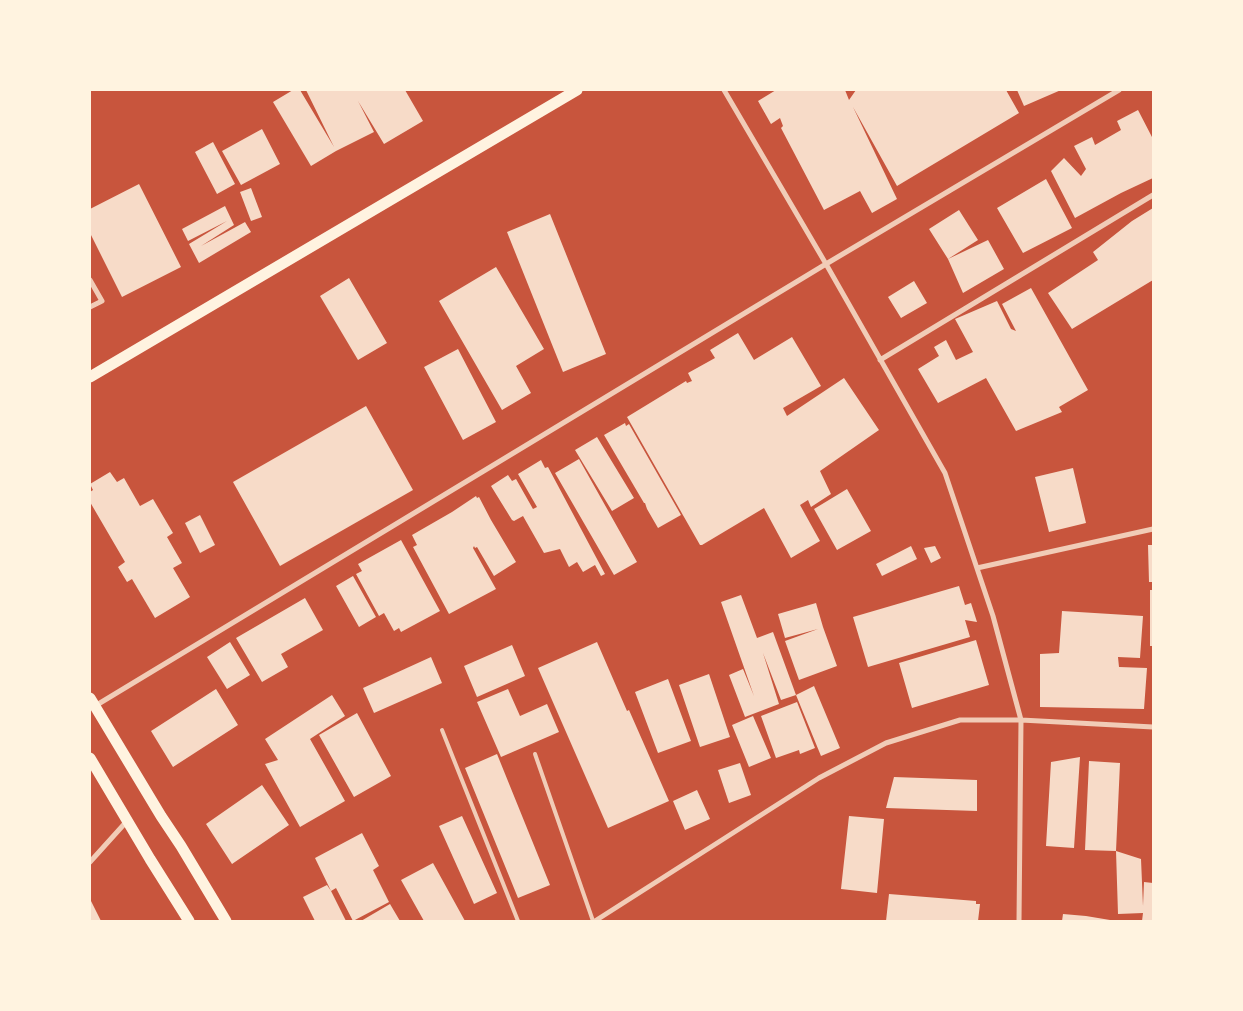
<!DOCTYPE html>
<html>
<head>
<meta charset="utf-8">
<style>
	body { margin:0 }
	#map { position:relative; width:1243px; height:1011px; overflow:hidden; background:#c8553d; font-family:"Source Serif 4",serif }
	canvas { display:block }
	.frame { position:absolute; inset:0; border:91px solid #fff3e0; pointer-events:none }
</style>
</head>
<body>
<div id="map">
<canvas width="1243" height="1011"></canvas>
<div class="frame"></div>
</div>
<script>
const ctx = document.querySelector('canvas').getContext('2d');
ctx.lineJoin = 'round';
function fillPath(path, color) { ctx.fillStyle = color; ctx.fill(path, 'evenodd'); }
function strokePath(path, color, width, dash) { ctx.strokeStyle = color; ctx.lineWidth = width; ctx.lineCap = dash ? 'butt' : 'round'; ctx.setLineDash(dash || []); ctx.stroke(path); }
const building = new Path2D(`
	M293,90h7l34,57 -28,-57h99l18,31 -39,23 -26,-43 16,31 -38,19 -25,15 -38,-64z
	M776,90h69l4,10 7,-10h150l13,23 -122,73 -44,-79 44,92 -25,14 -12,-22 -36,19 -43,-82 2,-2 -3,-8 -9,6 -13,-23z
	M1017,90h44l-37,16z
	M1138,110l15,29v39l-32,15 -46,25 -24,-47 13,-13 17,18 5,-7 -12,-23 18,-9 3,8 26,-15 -4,-9z
	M262,129l18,35 -39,21 -19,-34z
	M213,142l22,42 -18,10 -22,-42z
	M1046,179l26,49 -49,25 -26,-45z
	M139,184l42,83 -59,30 -32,-64v-24z
	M251,188l11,29 -11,4 -11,-29z
	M225,206l9,19 -33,21 44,-24 6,10 -52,31 -10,-19 38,-23 -39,20 -6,-12z
	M1153,208v72l-81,49 -24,-36 50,-33 -5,-8 39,-31z
	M959,210l19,30 -30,19 40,-19 16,29 -41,24 -15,-34 -19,-30z
	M550,214l56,140 -43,18 -56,-140z
	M496,267l48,82 -28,17 15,27 -29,17 -63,-109z
	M349,278l38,65 -29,17 -38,-64z
	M914,281l13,22 -26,15 -13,-21z
	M1031,288l57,102 -29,17 3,5 -46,19 -30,-53 -48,25 -20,-34 21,-13 -5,-9 12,-7 10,20 17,-8 -18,-33 42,-18 14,28 5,2 -14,-27z
	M738,333l16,27 38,-23 29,49 -38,22 4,8 57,-38 35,52 -59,41 11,23 -20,13 -3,-7 -8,5 20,36 -29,17 -27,-50 -62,37h-2l-73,-128 59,-36 1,2 5,-2 -4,-8 27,-15 -5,-8z
	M458,349l38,73 -33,18 -39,-73z
	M366,406l47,84 -133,76 -47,-84z
	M625,423l1,3 3,-2 52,91 -23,13 -11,-19 -2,-6h-1l-40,-68z
	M597,437l37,61 -22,13 -37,-61z
	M579,459l58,103 -23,13 -59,-102z
	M541,460l4,8 3,-1 57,107 -4,2 -6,-11 -12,7 -6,-10 -8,5 -9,-18 -16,4 -21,-37 -9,5 -2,-1 -21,-34 17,-11 4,6 4,-2 17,30 4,-2 -19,-33z
	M1073,468l13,55 -37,9 -14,-55z
	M110,472l7,10 7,-4 16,28 13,-7 20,34 -6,4 15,26 -9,5 17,29 -35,21 -23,-39 -5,3 -9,-15 7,-5 -35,-60v-10l3,-2 -3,-6z
	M847,489l24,42 -34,19 -23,-41z
	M476,496l1,2 2,-1 12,23 25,42 -22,14 -17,-29 -2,1 -1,-2 -1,2 23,41 -47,25 -36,-67 4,-2 -5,-10 40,-23z
	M200,515l15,30 -15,8 -15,-30z
	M401,540l39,71 -39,21 -2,-4 -5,3 -10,-18 -5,3 -23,-42 6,-3 -4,-7z
	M1148,545h5v37h-4z
	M911,546l6,13 -35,17 -6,-12z
	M935,546l6,12 -10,5 -7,-15z
	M353,576l23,41 -17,10 -23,-41z
	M959,586l6,19 6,-2 6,19 -12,-2 5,17 -102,30 -15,-50z
	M1150,590h3v56h-3z
	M741,595l16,43 16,-6 23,63 18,-9 26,62 -19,8 -25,-61 -15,5 -18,-47 16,51 -34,13 -16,-42 14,-6 11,27 -33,-94z
	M305,598l18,32 -42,24 7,13 -26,15 -26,-44z
	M816,603l7,24 14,39 -38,14 -14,-39 33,-12 -33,9 -7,-24z
	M1062,611l81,5 -3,42 -22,-1 1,10 28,1 -3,41 -104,-2v-53l19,-1z
	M976,640l13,45 -77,23 -13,-45z
	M230,642l20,33 -23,14 -20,-32z
	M597,642l30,69 2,-1 40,91 -61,27 -70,-160z
	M512,645l13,31 -48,21 -13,-31z
	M431,657l11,26 -68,30 -11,-25z
	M709,674l21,63 -30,10 -21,-62z
	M668,679l23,62 -33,12 -23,-61z
	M216,689l22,36 -65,42 -22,-36z
	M508,689l12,27 27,-12 12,28 -58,25 -24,-55z
	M332,695l13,21 -35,23 35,62 -45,26 -35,-63 13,-4 -13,-21z
	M797,702l18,46 -15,6 -1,-4 -23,8 -15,-42z
	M357,713l34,63 -37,21 -35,-62z
	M753,716l18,42 -22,9 -17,-42z
	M497,754l53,131 -32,13 -53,-130z
	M1080,757l-6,91 -28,-2 5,-84z
	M1089,761l31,2 -4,88 -31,-1z
	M740,763l11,32 -22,8 -11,-33z
	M894,777l83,3v31l-91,-3z
	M262,785l27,40 -57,39 -26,-40z
	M697,790l13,29 -25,11 -12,-29z
	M462,816l35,77 -23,11 -35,-78z
	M849,816l35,3 -7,74 -36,-4z
	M362,833l17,33 -6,4 16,32 -36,19 -17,-33 -5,3 -16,-33z
	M1116,851l25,8 2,47 1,-24 9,1v38h-11l1,-8 -25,1z
	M433,863l32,58h-41l-23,-41z
	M327,885l4,6 15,30h-31l-12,-24z
	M889,894l87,7v3h4l-2,17h-92z
	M90,899l11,22h-11z
	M390,904l10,17h-39z
	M1063,914l23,2 24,4v1h-48z`);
const service = new Path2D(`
	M442,730l76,191
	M535,754l58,167`);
const minor = new Path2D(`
	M724,90l102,174 119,209 48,143 28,104 -2,201
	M90,280l12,21 -12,6
	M880,360l273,-165
	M977,568l176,-39
	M95,706l731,-442 293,-174
	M90,862l37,-41
	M595,921l224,-143 67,-35 74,-23h61l132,7`);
const primary = new Path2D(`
	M90,377l487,-287
	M90,698l71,118 20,30 45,75
	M90,758l60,101 39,62`);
fillPath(building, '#f7dbc8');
strokePath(service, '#f1ccb7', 4);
strokePath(minor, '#f1ccb7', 5);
strokePath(primary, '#fff3e0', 11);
</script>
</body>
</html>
